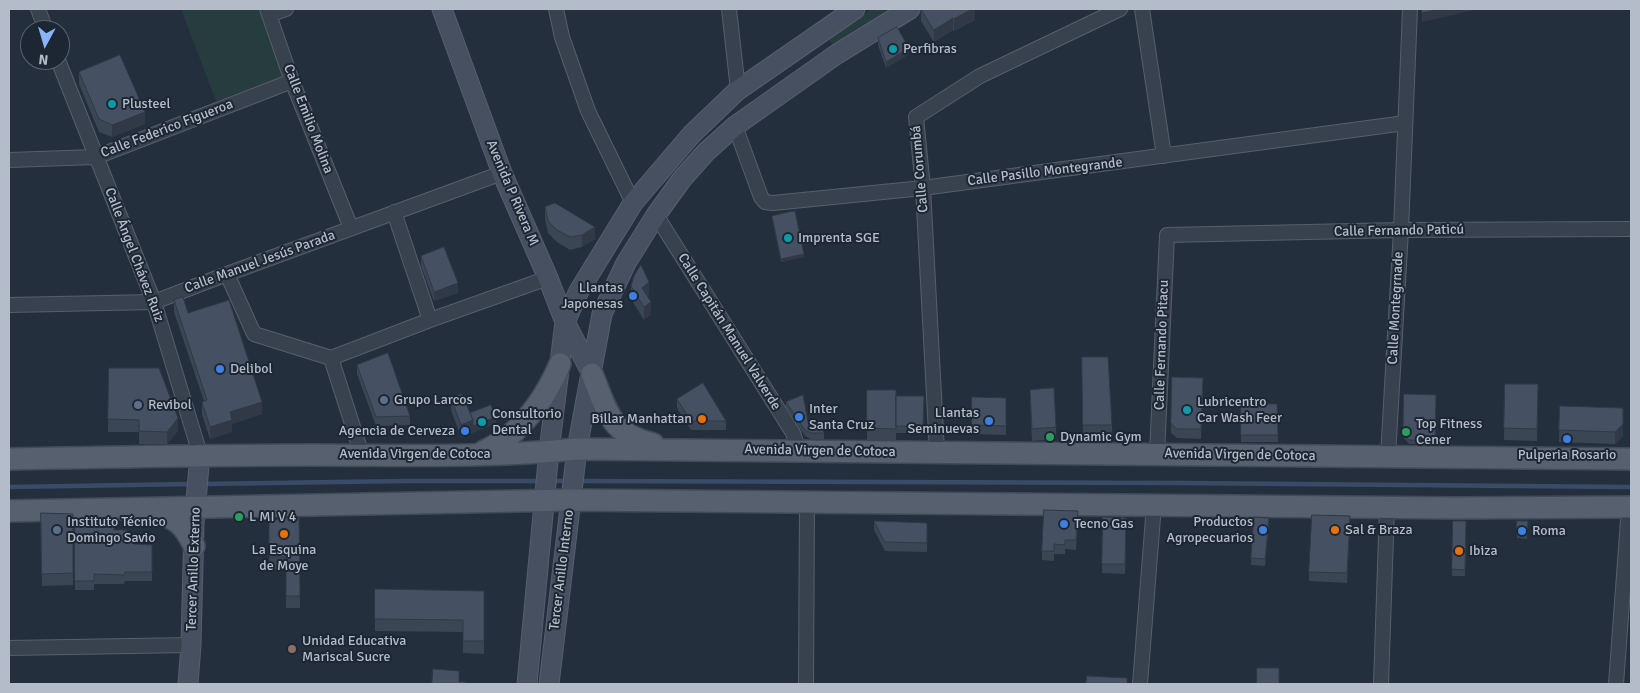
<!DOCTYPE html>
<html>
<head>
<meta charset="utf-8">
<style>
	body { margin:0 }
	#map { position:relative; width:1640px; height:693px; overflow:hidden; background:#242f3e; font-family:Signika,sans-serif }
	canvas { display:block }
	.frame { position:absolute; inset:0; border:10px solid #b4bcc9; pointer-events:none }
	.north { position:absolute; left:20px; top:20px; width:50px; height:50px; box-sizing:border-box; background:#1d2633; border:1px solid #59626f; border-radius:50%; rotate:186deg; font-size:14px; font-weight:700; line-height:20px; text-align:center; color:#b4bcc9 }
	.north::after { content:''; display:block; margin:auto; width:18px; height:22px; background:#8ab4f8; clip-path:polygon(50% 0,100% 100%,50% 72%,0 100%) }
</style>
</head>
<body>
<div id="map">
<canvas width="1640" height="693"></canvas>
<div class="frame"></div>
<div class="north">N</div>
</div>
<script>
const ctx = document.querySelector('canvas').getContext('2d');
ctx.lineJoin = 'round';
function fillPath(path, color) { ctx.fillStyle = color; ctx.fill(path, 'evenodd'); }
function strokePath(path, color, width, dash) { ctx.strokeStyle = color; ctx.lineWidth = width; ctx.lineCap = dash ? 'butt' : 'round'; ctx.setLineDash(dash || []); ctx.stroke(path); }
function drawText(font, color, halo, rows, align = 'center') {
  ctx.font = font + ' Signika,sans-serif'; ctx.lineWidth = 4; ctx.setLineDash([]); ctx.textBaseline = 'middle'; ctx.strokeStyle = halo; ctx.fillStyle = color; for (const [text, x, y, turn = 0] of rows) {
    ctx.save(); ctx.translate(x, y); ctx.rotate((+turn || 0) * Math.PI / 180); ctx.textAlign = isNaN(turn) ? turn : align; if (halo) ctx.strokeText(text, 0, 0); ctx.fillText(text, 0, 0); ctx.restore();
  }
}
const green = new Path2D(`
	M181,9h78l25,67 -68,25z
	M872,9h23l-58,37 -7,-4 -1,-3 3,-5z`);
const stream = new Path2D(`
	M550,481h17
	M578,481l602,2 451,4
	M203,484l202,-3h137
	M9,487l183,-3`);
const street = new Path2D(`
	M38,9l8,21
	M267,9l25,72 59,147
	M556,9l6,28 26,74 45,92
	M729,9l9,81
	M1142,9l22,147
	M269,15l17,-6
	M58,60l96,242 46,152
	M735,126l26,71 4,5 8,1 150,-15 482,-65
	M9,160l87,-3 196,-76
	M394,212l36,108
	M656,215l137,218 3,9 1,9
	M227,274l27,60 77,24 99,-38 118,-42
	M9,305l145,-3 73,-28 275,-101
	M331,358l31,97
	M937,452l-14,-264 -7,-71 64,-41 140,-67
	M1157,454l10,-219 234,-5 230,-1
	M1388,456l13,-226 9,-221
	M9,648l182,-3
	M806,684l1,-182
	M1140,684l14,-179
	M1381,684l6,-177
	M1616,684l13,-177`);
const secondary = new Path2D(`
	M442,9l60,164 46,105 17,44 27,52
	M188,684l3,-39 3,-121 6,-70
	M527,684l22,-233 16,-129 14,-31 54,-88 59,-69 46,-44 117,-81
	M549,684l28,-235 25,-135 24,-51 30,-48 26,-36 24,-27 29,-26 102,-72 73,-45`);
const primary = new Path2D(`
	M592,374c16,38 17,59 61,70
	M481,453c9,-5 19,-10 27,-16 24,-20 40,-45 52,-73
	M9,459c101,-2 202,-4 303,-4 88,0 177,3 265,-6l1054,10
	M153,510c23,10 30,12 41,36
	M9,511l561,-11 885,8 176,-1`);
const wall = new Path2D(`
	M921,9h54v11l-21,11 -1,-1 -19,12 -13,-21z
	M878,38l31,16 -23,14 -8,-23z
	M79,72l66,52 -33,13 -13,-5 -20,-48z
	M545,207l50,32 -13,8 -12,3 -13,-8 -9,-9 -3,-14z
	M772,216l32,41 -23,5 -9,-43z
	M421,256l37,37 -24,8 -13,-35z
	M631,286l18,8 -2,2 4,18 -7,6 -13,-21z
	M174,300l14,13 74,101 -30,10v8l-22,7 -8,-25v-12l2,-1 -30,-89z
	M1082,357l30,68v9h-29z
	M357,365l53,51v9l-34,1 -19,-52z
	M109,368l69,63 -11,13h-28v-12h-31z
	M1172,377l31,1 -2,61 -24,-1 -6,-5z
	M1505,384h33l-1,57 -33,-1z
	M867,390l29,6h28l-1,37h-27v8h-29z
	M1030,390l26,37v12l-24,2 -2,-39z
	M1404,394l32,1 -1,49h-26l-6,-7z
	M972,397l34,1v37l-34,-1z
	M451,398l19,15 26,10 -35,14 -10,-27z
	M677,399l49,22v9h-35l-14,-22z
	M786,402l22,20 16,11v6h-13l-6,-3 -19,-28z
	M1241,404h36l1,38h-37z
	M1560,406l63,30 -8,8 -56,-2z
	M73,514v71l-31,1 -1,-61z
	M299,517l1,91h-14v-39h-17v-46z
	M1103,517l23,1 -1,56 -23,-1z
	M874,521l53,2v29l-42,-1 -11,-21z
	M1078,521l-2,29 -11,-1v5h-11v7l-12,-1v-9z
	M1453,521h13l-1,55h-13z
	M1517,521h11l-1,18 -10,-1z
	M75,524l39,6 13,7 7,7 18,1v36h-27l-1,3h-30v6h-19z
	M1269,524l-4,42 -14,-1v-7z
	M1350,526l-3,57 -38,-2v-9z
	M375,589l109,2v63l-21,-1v-21l-88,-1z`);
const shadedWall = new Path2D(`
	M972,9h3v11l-21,11v-12z
	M1440,9h39l-57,13v-9z
	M953,18v12l-19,12v-12z
	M909,48v6l-23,14v-6z
	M145,112v12l-33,13v-12z
	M595,227v12l-13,8v-12z
	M804,254v3l-23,5v-3z
	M649,282v12l-7,6v-12z
	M458,283v10l-24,8v-9z
	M651,302v12l-7,6v-13z
	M262,402v12l-30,10v8l-22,7v-12l20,-15z
	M1623,408v28l-8,8v-12z
	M496,417v6l-23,10v-7z
	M178,418v13l-11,13v-12z
	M473,420v13l-12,4v-12z`);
const building = new Path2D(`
	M921,9h51l-18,10 -1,-1 -19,12z
	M1422,9h18l-18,4z
	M897,27l12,21 -23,14 -8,-24z
	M120,55l25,57 -33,13 -13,-6 -20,-47z
	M555,203l40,24 -13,8 -12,2 -13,-7 -9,-9 -3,-14z
	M795,211l9,43 -23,5 -9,-43z
	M444,247l14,36 -24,9 -13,-36z
	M641,265l8,17 -7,6 9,14 -7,5 -13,-21 3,-10z
	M183,297l5,16 41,-13 33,102 -32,10 2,8 -22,7 -8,-25 5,-2 -33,-100z
	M388,353l22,63 -34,1 -19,-52z
	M1082,357h26l4,68h-29z
	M109,368h50l19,50 -11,14 -28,-1v-11l-31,-1z
	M1172,377l31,1 -2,51h-24l-6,-6z
	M703,383l23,38h-35l-14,-22z
	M1505,384h33l-1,45 -33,-1z
	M1054,388l2,39 -24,2 -2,-39z
	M867,390h29v39l-29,-1z
	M462,394l11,26 -12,5 -10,-27z
	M1404,394l32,1 -1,46 -26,-1 -6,-6z
	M803,395l5,27 13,-2 3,13h-13l-6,-3 -19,-28z
	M896,396h28l-1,31 -27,-1z
	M972,397l34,1v28l-34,-1z
	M1241,404h36l1,31h-37z
	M491,405l5,12 -23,9v-6l-3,-7z
	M1560,406l63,2v16l-8,8 -56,-2z
	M1044,510l34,1 -2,29h-11v5l-11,-1v7h-12z
	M41,513l32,1v59l-31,1z
	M1312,515l38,1 -3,57 -38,-1z
	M283,517h16l1,79h-14v-39h-17v-34z
	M1103,517l23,1 -1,46h-23z
	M1254,517l15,1 -4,41 -14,-1z
	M874,521l53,2v20l-42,-1z
	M1453,521h13l-1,49 -13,-1z
	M1517,521h11l-1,14h-10z
	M75,524h39v6h13v7l5,1 2,6 18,1v27h-27l-1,3 -30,-1v7h-19z
	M375,589l109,2v50h-21v-21l-88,-1z
	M1257,668h22v16h-22z
	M433,669l26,2v11h6v2h-33z
	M1087,676l40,2v6h-41z`);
const markers = [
	[893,49,5,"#0f9aa8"],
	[112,104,5,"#0f9aa8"],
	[788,238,5,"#0f9aa8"],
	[633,296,5,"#3f7fe0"],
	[220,369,5,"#3f7fe0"],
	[384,400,5,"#5c6f8a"],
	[138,405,5,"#5c6f8a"],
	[1187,410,5,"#0f9aa8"],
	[799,417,5,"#3f7fe0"],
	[702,419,5,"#e8710a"],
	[989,421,5,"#3f7fe0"],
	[482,422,5,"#0f9aa8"],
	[465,431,5,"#3f7fe0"],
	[1406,432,5,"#2e9e5b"],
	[1050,437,5,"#2e9e5b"],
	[1567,439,5,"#3f7fe0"],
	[239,517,5,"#2e9e5b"],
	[1064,524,5,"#3f7fe0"],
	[57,530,5,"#5c6f8a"],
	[1263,530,5,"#3f7fe0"],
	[1335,530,5,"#e8710a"],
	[1522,531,5,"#3f7fe0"],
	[284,534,5,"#e8710a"],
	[1459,551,5,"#e8710a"],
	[292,649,5,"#8d6e63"]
];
const poiNames = [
	["Perfibras",903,49],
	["Plusteel",122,104],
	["Imprenta SGE",798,238],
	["Llantas",623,288,"right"],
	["Japonesas",623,304,"right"],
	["Delibol",230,369],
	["Grupo Larcos",394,400],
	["Lubricentro",1197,402],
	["Car Wash Feer",1197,418],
	["Revibol",148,405],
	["Inter",809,409],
	["Santa Cruz",809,425],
	["Llantas",979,413,"right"],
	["Seminuevas",979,429,"right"],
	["Consultorio",492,414],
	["Dental",492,430],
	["Billar Manhattan",692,419,"right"],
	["Top Fitness",1416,424],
	["Cener",1416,440],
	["Agencia de Cerveza",455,431,"right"],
	["Dynamic Gym",1060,437],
	["Pulperia Rosario",1567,455,"center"],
	["L MI V 4",249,517],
	["Instituto Técnico",67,522],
	["Domingo Savio",67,538],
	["Productos",1253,522,"right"],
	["Agropecuarios",1253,538,"right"],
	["Tecno Gas",1074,524],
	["Sal & Braza",1345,530],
	["Roma",1532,531],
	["La Esquina",284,550,"center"],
	["de Moye",284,566,"center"],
	["Ibiza",1469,551],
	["Unidad Educativa",302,641],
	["Mariscal Sucre",302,657]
];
const streetNames = [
	["Calle Emilio Molina",308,119,69],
	["Calle Federico Figueroa",167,129,-21],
	["Calle Corumbá",920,169,-95],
	["Calle Pasillo Montegrande",1045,172,-7],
	["Avenida P Rivera M",512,193,67],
	["Calle Fernando Paticú",1399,231,-1],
	["Calle Ángel Chávez Ruiz",134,255,69],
	["Calle Manuel Jesús Parada",260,262,-20],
	["Calle Montegrnade",1396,308,-87],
	["Calle Capitán Manuel Valverde",729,332,58],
	["Calle Fernando Pitacu",1162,345,-88],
	["Avenida Virgen de Cotoca",820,451,1],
	["Avenida Virgen de Cotoca",415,454],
	["Avenida Virgen de Cotoca",1240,455,1],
	["Tercer Anillo Externo",194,569,-88],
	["Tercer Anillo Interno",562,570,-83]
];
fillPath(green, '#263c3f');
strokePath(stream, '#394c67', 4.5);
strokePath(street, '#565f6c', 16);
strokePath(secondary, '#565f6c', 21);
strokePath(primary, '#414a57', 24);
strokePath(street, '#38414e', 14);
strokePath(secondary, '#465061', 19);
strokePath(primary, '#56606e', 21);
fillPath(wall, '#3b4654');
fillPath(shadedWall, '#303945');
fillPath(building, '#455162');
strokePath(building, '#303945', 1);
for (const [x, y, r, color] of markers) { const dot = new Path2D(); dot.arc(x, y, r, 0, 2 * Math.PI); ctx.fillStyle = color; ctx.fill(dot); strokePath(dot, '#1d2633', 2); }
drawText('14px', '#b4bcc9', '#1d2633', poiNames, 'left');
drawText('14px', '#b4bcc9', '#1d2633', streetNames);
</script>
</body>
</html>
